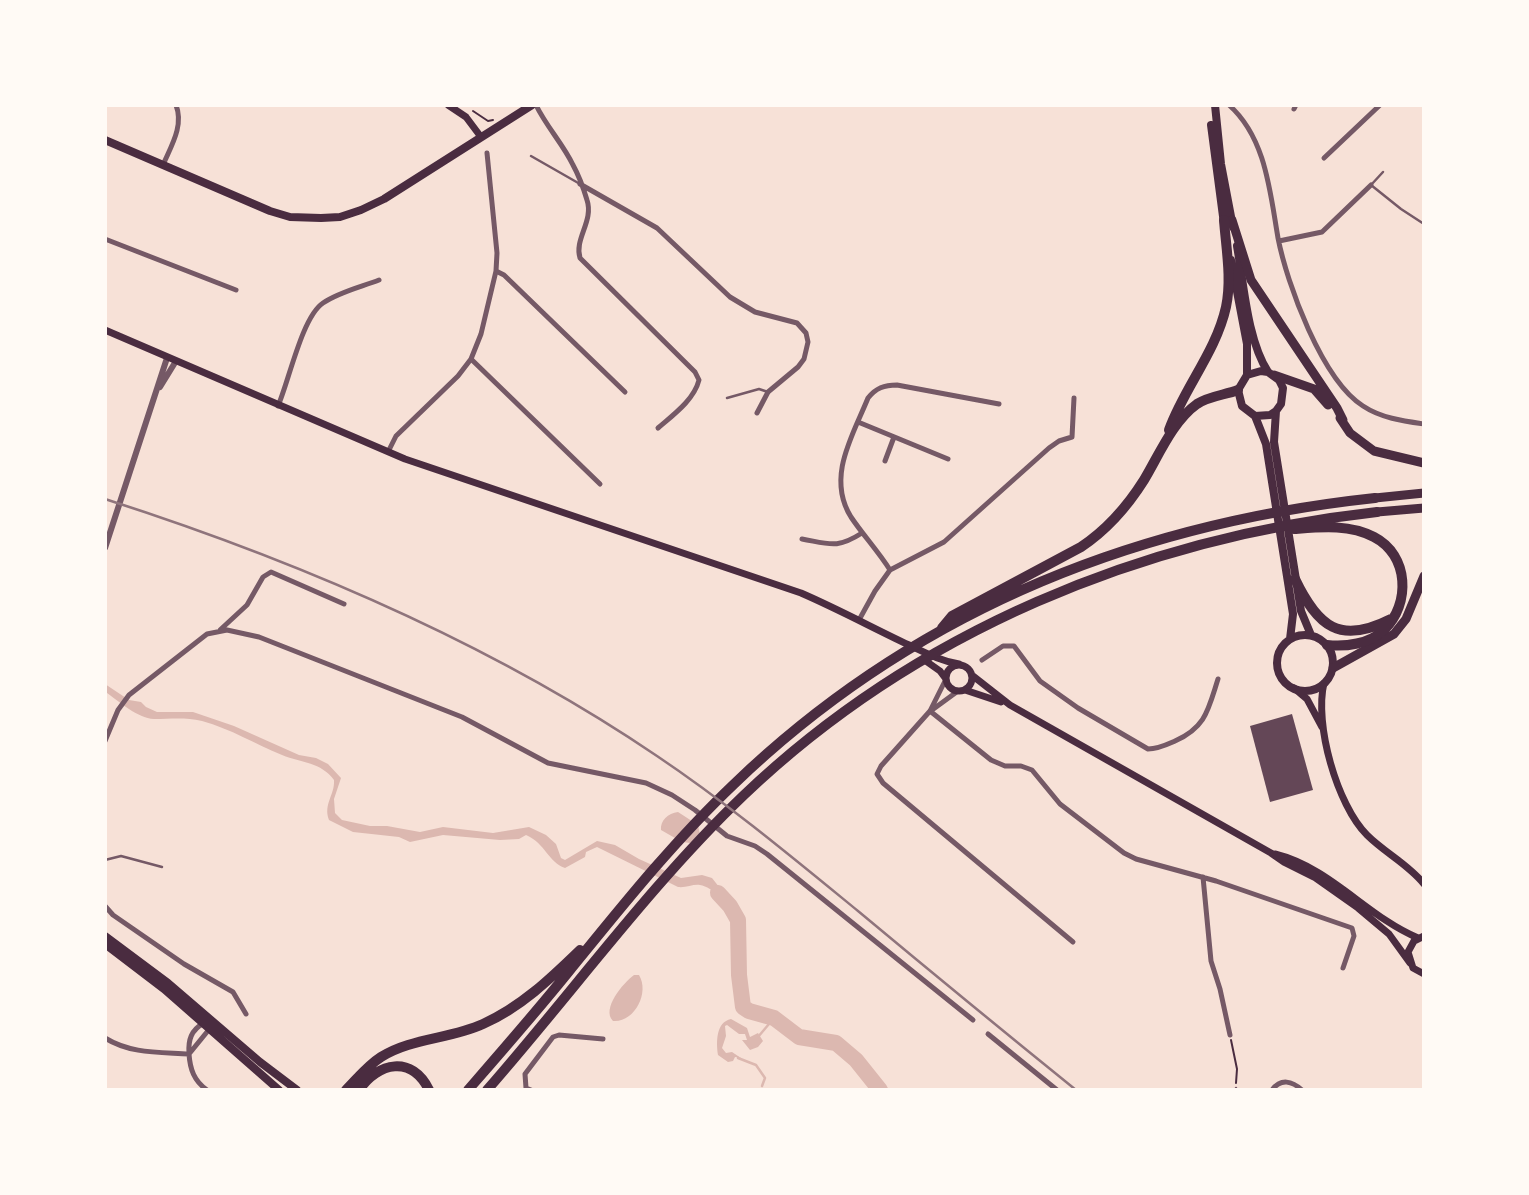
<!DOCTYPE html>
<html>
<head>
<meta charset="utf-8">
<style>
	body { margin:0 }
	#map { position:relative; width:1529px; height:1195px; overflow:hidden; background:#f7e1d7; font-family:Commissioner,sans-serif }
	canvas { display:block }
	.frame { position:absolute; inset:0; border:107px solid #fffaf5; pointer-events:none }
</style>
</head>
<body>
<div id="map">
<canvas width="1529" height="1195"></canvas>
<div class="frame"></div>
</div>
<script>
const ctx = document.querySelector('canvas').getContext('2d');
ctx.lineJoin = 'round';
function fillPath(path, color) { ctx.fillStyle = color; ctx.fill(path, 'evenodd'); }
function strokePath(path, color, width, dash) { ctx.strokeStyle = color; ctx.lineWidth = width; ctx.lineCap = dash ? 'butt' : 'round'; ctx.setLineDash(dash || []); ctx.stroke(path); }
const water = new Path2D(`
	M105,684l24,16 12,2 5,5 11,5h36l41,14 65,29 17,3 12,6 13,14 -7,21 1,14 7,7 28,6h17l33,6 23,-5 50,6 36,-6 17,8 10,9 5,14 4,2 32,-19 18,4 24,14 42,19 21,-3 10,3 26,33c-11,-7 -25,-24 -38,-26 -7,-1 -14,3 -22,2l-81,-40 -11,5 -1,5 -20,11c-17,-6 -19,-24 -39,-33l-7,4 -19,1 -57,-5 -33,7 -11,-5 -46,-5 -24,-12c-6,-16 6,-25 5,-40 -13,-18 -32,-17 -52,-25 -27,-11 -51,-26 -80,-34 -17,-4 -31,-2 -48,-2 -17,-1 -34,-17 -47,-26z
	M678,812l20,13 2,10 -10,8 -8,-1 -21,-12c-1,-9 7,-17 17,-18z
	M634,975h5c11,18 -5,48 -26,46 -12,-12 10,-38 21,-46z
	M731,1019l16,9 3,9 8,-4 5,8 -5,6 -8,3 -8,-10h5l-2,-6h-6l-12,-9 -2,1 1,10 -4,12 4,5 6,-1 9,6 -6,-1 -2,4 -5,1 -10,-7c-2,-13 -2,-33 13,-36z`);
const stream = new Path2D(`
	M758,1037l16,-19
	M738,1058l18,7 9,13 -3,8`);
const river = new Path2D(`
	M718,893l12,13 8,14 1,55 4,32 6,4 25,7 25,19 37,6 20,17 24,30`);
const building = new Path2D(`
	M1292,714l21,76 -43,12 -20,-76z`);
const path = new Path2D(`
	M473,111l15,10 5,-1
	M1231,1040l6,29 -1,14`);
const service = new Path2D(`
	M531,156l49,28
	M1383,172l-12,13 30,24 23,15
	M727,398l32,-9 9,3
	M105,860l16,-4 41,11
	M1236,1090v-2`);
const minor = new Path2D(`
	M536,105c10,21 27,39 37,60 5,9 11,25 14,35 7,21 -13,39 -7,58l115,114 4,8c-5,20 -26,35 -41,48
	M1229,105c37,33 41,87 49,133 9,46 44,142 85,168 18,12 40,15 61,18
	M1294,109l2,-4
	M1324,158l56,-53
	M163,165c8,-19 21,-39 13,-60
	M580,184l77,44 73,69 25,15 42,11 9,10 2,9 -4,17 -6,8 -30,25 -11,21
	M105,239l131,51
	M1279,241l43,-9 49,-47
	M496,271l8,4 121,117
	M471,359l129,125
	M278,406c11,-25 24,-89 45,-103 16,-11 38,-16 56,-23
	M858,422l90,37
	M388,452l8,-16 62,-60 13,-17 10,-25 15,-63 1,-18 -10,-100
	M885,461l9,-24
	M802,539c28,5 35,10 60,-6
	M890,570c-12,-19 -27,-35 -39,-53 -25,-40 2,-82 17,-119 8,-10 16,-13 29,-13l102,19
	M859,620l16,-29 15,-21 54,-28 105,-94 10,-7 13,-4 2,-39
	M220,630l27,-25 16,-28 8,-5 73,32
	M982,660l21,-14h11l26,35 38,27 70,41c10,0 18,-4 27,-8 31,-14 33,-31 43,-62
	M946,679l-16,32 -49,55 -4,8 6,9 190,159
	M932,710l26,-19
	M930,711l61,49 14,6h16l11,4 28,34 64,49 12,6 80,22 136,47 2,8 -11,32
	M105,741l13,-31 11,-15 78,-61 20,-4 32,7 203,80 86,46 98,20 26,12 23,15 32,26 28,10 12,8 206,166
	M1203,877l8,84 9,28 10,46
	M105,906l8,9 71,49 49,28 13,22
	M988,1034l69,56
	M105,1038c26,16 54,14 84,16 1,15 5,27 18,36
	M189,1054c-1,-14 2,-24 15,-31
	M189,1054l22,-27
	M531,1090l-5,-2 -1,-14 28,-37 6,-2 44,4
	M1272,1090c9,-12 20,-9 30,0`);
const tertiary = new Path2D(`
	M160,387l16,-26
	M105,548l62,-190`);
const secondary = new Path2D(`
	M448,105l18,12 15,20
	M105,330l300,129 396,134c37,16 72,35 108,52 17,8 32,16 50,19
	M923,659l17,12 6,8
	M946 678a13 13 0 1 1 26 0a13 13 0 1 1-26 0Z
	M973,676l37,29 261,148 13,9 30,15 44,31 31,26 21,29
	M1324,683c-10,41 13,122 43,152 18,18 41,29 57,49
	M1294,688l13,11 15,28
	M965,690l36,12
	M1275,854c56,14 91,62 143,84
	M1424,936l-10,5 -6,11 5,16 11,6`);
const primary = new Path2D(`
	M1215,105l6,59 12,63
	M1211,125l13,99
	M105,140l165,71 20,6 31,1 19,-1 21,-7 23,-11 148,-94
	M1237,246c7,39 10,93 31,126
	M1231,260l16,84v31
	M1276,411l-6,4 -15,1 -13,-10 -4,-16 9,-15 14,-4 7,1 11,8 4,8 -2,16 -5,7 -2,31 27,169 10,24
	M1255,416l11,28 27,170 -3,25
	M1277 663a28 28 0 1 1 56 0a28 28 0 1 1-56 0Z
	M105,936l63,47 92,79 37,28
	M105,944l59,45 115,101`);
const trunk = new Path2D(`
	M1232,220l19,60 86,128 6,12
	M1274,375l40,14 14,16
	M1340,418l10,15 24,18 50,12
	M1375,498l49,-5
	M1377,512l47,-4
	M1333,668l61,-34 12,-15 18,-43`);
const motorway = new Path2D(`
	M1169,430c15,-42 47,-78 57,-123 6,-28 0,-59 -2,-87
	M1294,529c27,-2 55,-5 80,8 35,18 37,67 10,93 -15,14 -38,17 -57,15
	M1295,579c23,48 45,66 96,40
	M942,628l10,-12 129,-69c27,-18 46,-40 63,-67 15,-25 29,-59 53,-76 12,-8 28,-9 41,-14
	M346,1090c11,-11 21,-24 35,-33 30,-19 69,-18 102,-33 38,-17 67,-45 97,-74
	M359,1090c19,-28 53,-35 70,0
	M468,1090c34,-39 69,-79 102,-120 52,-64 104,-129 164,-186 178,-171 398,-260 641,-286
	M487,1090c86,-98 163,-205 257,-295 172,-164 398,-257 633,-283`);
const rail = new Path2D(`
	M105,499c193,62 384,143 552,257 70,47 135,101 201,155 72,60 145,120 218,179`);
fillPath(water, '#dcb8b0');
strokePath(stream, '#dcb8b0', 2.5);
strokePath(river, '#dcb8b0', 16);
fillPath(building, '#644757');
strokePath(path, '#4a2c40', 2);
strokePath(service, '#755966', 2.5);
strokePath(minor, '#755966', 5);
strokePath(tertiary, '#755966', 6);
strokePath(secondary, '#4a2c40', 7);
strokePath(primary, '#4a2c40', 8);
strokePath(trunk, '#4a2c40', 9);
strokePath(motorway, '#4a2c40', 10);
strokePath(rail, '#8f747c', 2.5);
</script>
</body>
</html>
